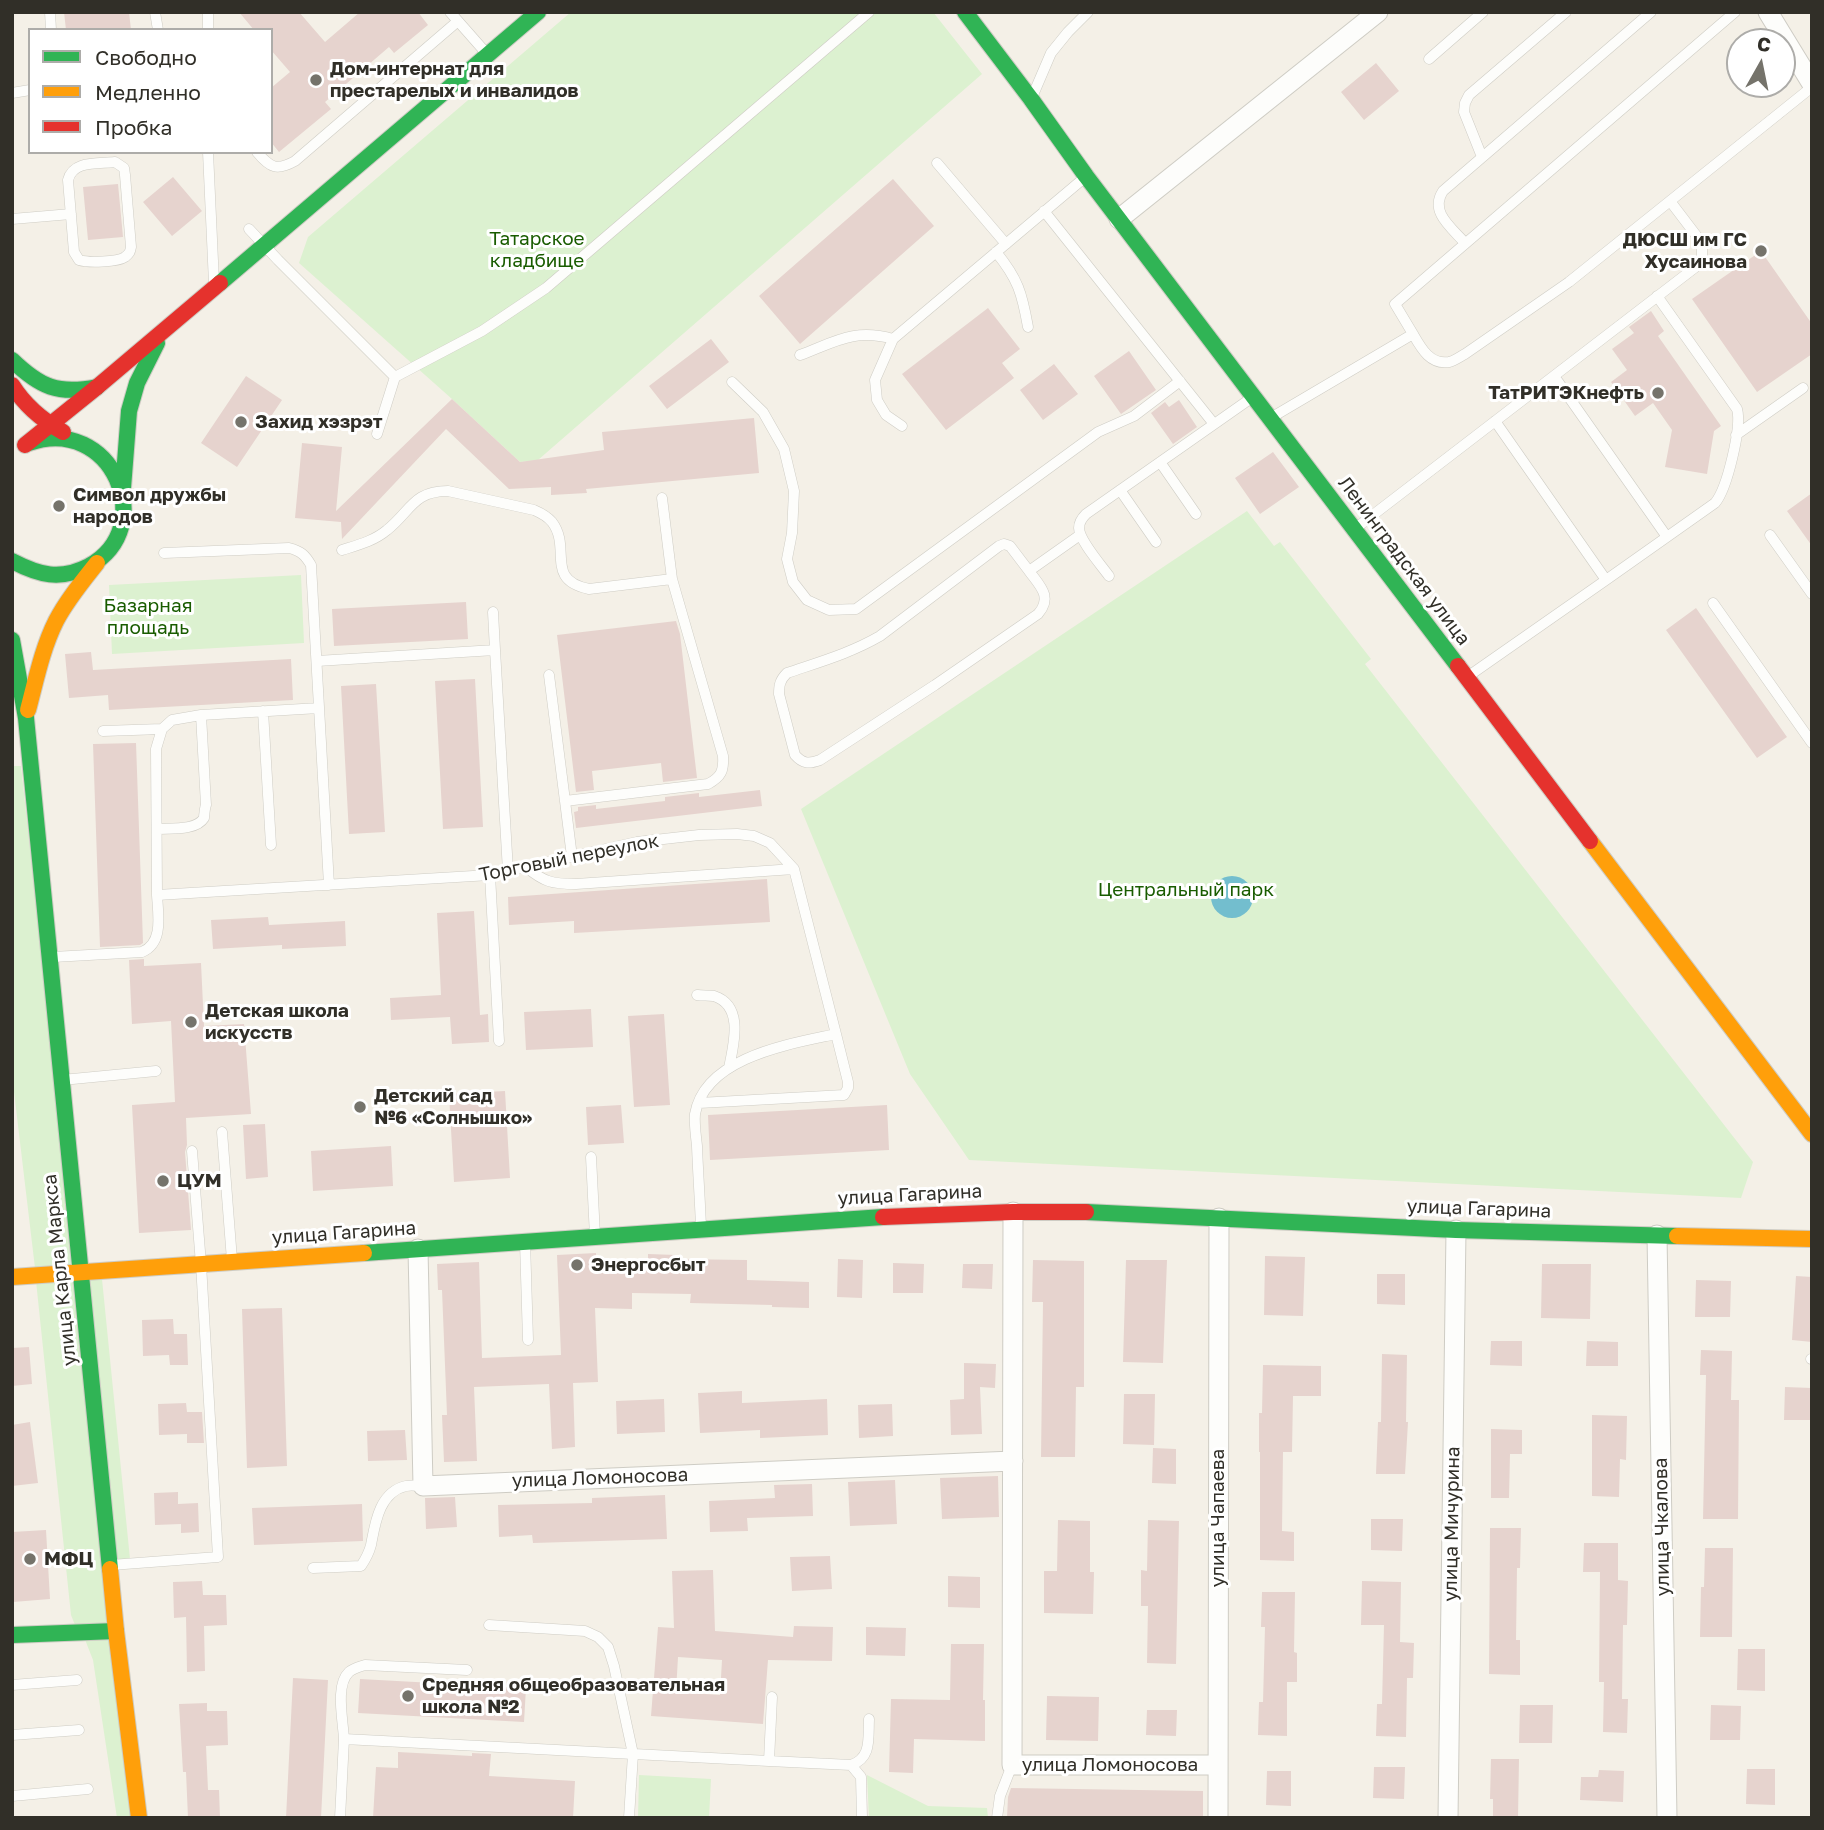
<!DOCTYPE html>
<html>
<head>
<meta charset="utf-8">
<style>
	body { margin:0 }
	#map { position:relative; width:1824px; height:1830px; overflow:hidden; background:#f4f0e7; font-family:"Golos Text",sans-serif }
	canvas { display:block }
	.frame { position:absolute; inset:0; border:14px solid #312f28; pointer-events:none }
	.legend { position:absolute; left:28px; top:28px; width:245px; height:126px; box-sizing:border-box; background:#fff; border:2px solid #adaca9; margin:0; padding:9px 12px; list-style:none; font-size:21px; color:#312f28 }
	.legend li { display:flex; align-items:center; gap:14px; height:35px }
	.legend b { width:35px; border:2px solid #adaca9 }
	.north { position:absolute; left:1726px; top:28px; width:70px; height:70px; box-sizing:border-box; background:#fff; border:2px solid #adaca9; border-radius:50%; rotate:9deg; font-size:19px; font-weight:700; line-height:28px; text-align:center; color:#312f28 }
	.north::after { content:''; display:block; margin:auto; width:24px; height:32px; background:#75736b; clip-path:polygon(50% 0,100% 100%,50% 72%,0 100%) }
</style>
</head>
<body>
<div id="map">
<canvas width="1824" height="1830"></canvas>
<div class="frame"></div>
<ul class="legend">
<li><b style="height:9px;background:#30b455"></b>Свободно</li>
<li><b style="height:9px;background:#ff9f0a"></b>Медленно</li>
<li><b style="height:9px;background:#e5322d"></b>Пробка</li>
</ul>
<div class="north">С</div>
</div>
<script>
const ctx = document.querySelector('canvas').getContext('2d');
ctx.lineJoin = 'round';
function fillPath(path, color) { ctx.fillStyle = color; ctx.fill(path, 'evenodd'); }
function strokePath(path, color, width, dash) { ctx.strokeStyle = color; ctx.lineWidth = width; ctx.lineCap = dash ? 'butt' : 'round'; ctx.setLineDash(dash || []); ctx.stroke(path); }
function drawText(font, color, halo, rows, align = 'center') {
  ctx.font = font + ' "Golos Text",sans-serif'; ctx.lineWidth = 6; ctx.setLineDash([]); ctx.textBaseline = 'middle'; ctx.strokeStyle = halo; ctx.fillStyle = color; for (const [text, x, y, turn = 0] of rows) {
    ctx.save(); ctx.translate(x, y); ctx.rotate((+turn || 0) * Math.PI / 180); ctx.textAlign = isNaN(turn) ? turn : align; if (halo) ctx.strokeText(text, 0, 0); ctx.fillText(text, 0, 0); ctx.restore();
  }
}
const green = new Path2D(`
	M571,12h362l49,62 -444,386 -18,2 -68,-63 -153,-136 9,-26z
	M1247,511l27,35 6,-4 91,117 -6,5 388,498 -12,36 -772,-38 -59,-86 -109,-265z
	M301,575l3,68 -192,11 -3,-69z
	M12,766h9l54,499 -40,3 -23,-193z
	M76,1278l36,346 -37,1 -4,-10 -35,-334z
	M87,1279h15l28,280 -17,2z
	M113,1635l24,183h-20l-24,-158 -9,-23z
	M639,1775l72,4 -2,39h-71z
	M867,1775l61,31 59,2 1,10h-119z`);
const water = new Path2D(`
	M1211 897a21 21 0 1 1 42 0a21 21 0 1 1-42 0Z`);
const building = new Path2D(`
	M64,12h65l2,18h-65z
	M239,12h60l26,30 35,-30h58l10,13 -34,28 -5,-6 -64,55 6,7 -52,43 -8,-10v-54l19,-16 -19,-22v-20h-17z
	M1376,63l23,28 -35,29 -23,-28z
	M173,177l29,34 -30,25 -29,-34z
	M893,179l41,47 -134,118 -41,-48z
	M118,184l5,53 -35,3 -5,-53z
	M1761,251l51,73v30l-55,38 -65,-93z
	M988,308l32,41 -18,14 12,15 -68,52 -44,-56z
	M1651,311l13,20 -6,5 63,90 -7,5 -7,43 -42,-7 7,-37 -19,-27 -18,13 -24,-34 16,-12 -15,-21 22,-16 -5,-6z
	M711,339l18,23 -62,47 -18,-23z
	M1129,351l27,39 -35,24 -27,-38z
	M1054,364l24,30 -35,26 -23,-30z
	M246,376l36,24 -45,67 -36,-24z
	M452,399l68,63 84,-12 -2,-18 152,-14 5,55 -173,16 1,4 -36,2v-8l-42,2 -63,-60 -104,110 -1,-17 -46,-4 7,-75 40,4 -6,64z
	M1179,400l18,27 -24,17 -22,-31 14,-11 4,5z
	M1273,452l26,35 -39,27 -25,-36z
	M1812,493v53l-25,-35z
	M466,602l2,37 -134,7 -2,-37z
	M1696,608l91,129 -30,21 -91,-128z
	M676,621l4,13 17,144 -34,4 -2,-19 -69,8 2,19 -18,2 -19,-157z
	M91,652l2,18 198,-11 2,41 -184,10 -1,-15 -39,3 -4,-44z
	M475,679l8,148 -40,2 -8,-148z
	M376,684l9,148 -36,2 -8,-148z
	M136,743l7,200 -3,2 -40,2 -7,-203z
	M760,790l2,16 -186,22 -2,-16 4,-1v-4l18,-2v4l69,-8v-4l34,-4v4z
	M767,879l3,43 -196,11v-12l-65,4 -1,-28z
	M474,911l6,104 8,-1 1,28 -37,2 -2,-27 -59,3 -1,-22 51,-3 -4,-82z
	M268,917l1,8 76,-4 1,25 -64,3v-4l-69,4 -2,-29z
	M144,959v7l57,-3 3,63 40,-2 7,90 -65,4 1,27 -2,7 6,78 -52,3 -7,-128 43,-3 -4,-81 -39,3 -3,-64z
	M591,1009l2,38 -67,3 -2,-38z
	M664,1014l6,91 -36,2 -6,-91z
	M505,1091l5,87 -56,4 -5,-88z
	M621,1105l3,38 -36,2 -2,-38z
	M887,1105l2,45 -179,10 -2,-45z
	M265,1124l3,53 -22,2 -3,-54z
	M391,1146l2,40 -80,5 -2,-40z
	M596,1253v9h52v-8l28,1v4l71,1v20l62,2v26l-37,-1v-2l-82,-2 1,-9 -59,-1v16l-37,-1 3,74 -25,1 2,64 -23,2 -3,-65 -75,3 3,74 -33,1 -2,-47h5l-5,-125h-4l-1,-26 42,-2 3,96 79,-3 -4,-100z
	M1265,1256l40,1 -2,59 -39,-1z
	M838,1259l25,1 -1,38 -25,-1z
	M1033,1260l51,1v126h-8l-1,70h-34l2,-155h-11z
	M1126,1260h41l-4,103 -40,-1z
	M893,1263l31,1 -1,29h-30z
	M963,1264h30l-1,25 -30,-1z
	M1542,1264h49l-1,55 -49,-1z
	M1377,1274h28v31l-28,-1z
	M1796,1276l16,1v65l-20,-2z
	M1696,1280l35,1 -1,36h-35z
	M282,1308l5,158 -40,2 -5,-159z
	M173,1319l1,15h13l1,31h-18l-1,-10 -26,1 -1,-36z
	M1491,1341h31v25l-32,-1z
	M1587,1341l31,1v24h-32z
	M29,1347l3,37 -20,2v-38z
	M1701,1350l31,1 -1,49h8l-1,119h-35l3,-144h-6z
	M1382,1354l25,1 -1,67h2l-3,52h-29l2,-52h3z
	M964,1363l32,1 -1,24 -15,-1 2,47 -31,1 -1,-35 14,-1z
	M1263,1365l58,1v30h-28l-1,56h-9l-1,79 12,1v29l-34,-1v-108h-1v-39h3z
	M1785,1387l27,1v32h-28z
	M742,1391v12l85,-4 1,36 -68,3v-8l-60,3 -2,-40z
	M1124,1394h31l-1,51 -31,-1z
	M664,1399l1,33 -48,2 -1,-33z
	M186,1403l1,9h15l2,31h-17v-9l-28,1 -1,-31z
	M892,1404l1,32 -34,2 -1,-33z
	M1592,1415l35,1 -1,44 -6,-1 -1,38 -27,-1z
	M30,1422l8,61 -26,3v-61z
	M1491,1429l31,1v24h-12l-1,44h-18z
	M405,1430l2,30 -39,1 -1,-30z
	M1153,1448l23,1v35l-24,-1z
	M998,1476l1,41 -57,2 -2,-41z
	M895,1480l2,44 -47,2 -2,-44z
	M812,1484l1,32 -66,2 1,13 -38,1 -1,-31 66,-3 -1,-13z
	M178,1492v12l20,-1 1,29 -18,1v-9l-26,1 -1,-32z
	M665,1495l2,44 -134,4 -1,-8 -33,2 -1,-32 94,-2v-5z
	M455,1497l2,30 -31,2 -1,-31z
	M362,1504l1,37 -109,4 -2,-37z
	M1371,1519h32l-1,32 -31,-1z
	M1058,1520l32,1v51h4l-1,42 -49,-1v-42h13z
	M1148,1520l31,1 -3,143 -29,-1 1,-57h-7v-36l6,1z
	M1490,1528h31l-1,40h-3l-1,72h4v35l-31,-1z
	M46,1530l4,69 -37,3 -1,-70z
	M1584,1543h34v37l10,1 -1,44h-4l-1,74h6l-1,34 -24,-1 1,-50h-5l1,-110h-17z
	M1705,1548h28l-1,89h-32l1,-50h3z
	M830,1556l2,33 -40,2 -2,-34z
	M713,1570l2,61 78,6 1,-11 39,1 -1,34 -64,-1 -5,64 -112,-8 7,-89 16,1 -2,-57zM678,1657l44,3 -2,35 -44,-3z
	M948,1576l32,1v31l-32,-1z
	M202,1581l1,14h23l1,30 -23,1 1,45 -18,1 -1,-55 -12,1 -1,-36z
	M1362,1581l39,1 -1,60 14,1 -1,35h-6l-1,59 -30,-1 1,-32h5l2,-79h-23z
	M1262,1592h33l-1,60 3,1v29h-10v54l-29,-1 1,-33h4l2,-75h-4z
	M866,1627l40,1 -1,28 -39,-1z
	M951,1644h33l-1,56h2v41l-71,-2 -1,34 -24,-1 2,-73 59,1z
	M1738,1649h27v42l-28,-1z
	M293,1678l35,2 -7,138h-35z
	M360,1679l166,9 -2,34 -166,-9z
	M1047,1696l52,1 -1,44 -52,-1z
	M207,1703v8h20l1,34 -22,1 2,44h11l1,28h-32l-2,-46h-3l-4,-68z
	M1520,1705h33l-1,38h-33z
	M1711,1705l30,1 -1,34h-30z
	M1147,1710h30l-1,26 -30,-1z
	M398,1752l74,4v-3l19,1 -2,22 86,5 -2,37h-200l3,-51 22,1z
	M1491,1759h28l-1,59h-25v-19h-3z
	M1374,1767h31l-1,32 -31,-1z
	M1747,1769h28v36l-29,-1z
	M1599,1770l25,1 -1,31 -43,-2 1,-23h17z
	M1267,1771h24v35l-25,-1z
	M1011,1788l192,3v27h-196l1,-21z`);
const lane = new Path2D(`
	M50,12l1,18
	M155,12l3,18
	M450,12l37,42
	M208,30v-18
	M1429,59l54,-47
	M12,93l18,-3
	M1033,95l18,-42 17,-21 20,-20
	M208,152l6,131
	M257,152c13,16 20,19 38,9l163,-140
	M1482,157l-18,-45 1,-9 4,-8 97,-83
	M115,162l9,6 1,7 6,72c-1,5 -1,6 -6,10 -7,5 -37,6 -46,3l-5,-8 -6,-72c5,-20 30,-16 47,-18z
	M937,163l69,81
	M1044,211l170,213
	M12,219l59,-5
	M249,229l29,31 117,117 -18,57
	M1465,243c-13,-15 -36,-31 -22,-52l208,-179
	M996,252c22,27 26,41 32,75
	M1413,334c8,14 17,31 36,28 5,-1 12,-6 16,-8l104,-72 101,-81
	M800,355c35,-13 54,-27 93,-16
	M1554,376l113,161
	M395,377l87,-46 64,-43 323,-276
	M732,382l31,30 21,37 10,42 -2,42 -5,26 6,23 14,18 22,10 27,-1 242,-177 36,-16 46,-35
	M1274,416l139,-82 -18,-30 340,-292
	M902,426l-16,-11 -9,-15 -2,-20 18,-41 190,-160
	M1736,435l67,-47
	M1160,462l36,52
	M1120,490l36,52
	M1356,528l341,-262 5,-8v-15l-32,-42 142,-114
	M1770,535l42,59
	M342,550c16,-5 32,-9 45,-20 24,-19 26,-39 61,-39l86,19c7,3 13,6 18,12 20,26 -8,58 37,67l83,-10 -10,-81
	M164,553l125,-5c12,3 16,7 22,17l18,320
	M1029,571l-19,-25 -6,-2 -5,2 -119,90c-29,17 -61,26 -93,37 -7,7 -8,12 -8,21l16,61c8,9 14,9 25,5l115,-75 103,-71c15,-17 2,-28 -9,-43l51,-36
	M1109,576c-8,-11 -30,-36 -30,-48 0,-6 3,-10 7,-14l164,-115
	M1606,580l109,-77c12,-14 27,-76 22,-94l-80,-113
	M1713,603l99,140
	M493,612l2,38
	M317,661l178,-11 13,221
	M549,675l16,126
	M1470,675l136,-95 -111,-159
	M263,711l8,134
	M103,731l59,-2
	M157,829c13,-1 39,2 47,-11 0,-2 1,-11 2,-13l-5,-90
	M572,857l-7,-56 143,-17c13,-7 16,-13 15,-28l-51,-177
	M526,867c18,15 26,17 50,17l218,-15
	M490,875l9,166
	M157,895l-1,-146 6,-20 10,-9 29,-5 118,-7
	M53,957l89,-5c22,-9 16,-38 15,-57l333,-20 147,-33 62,-7 38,-1 17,2 16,7 24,26 42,165c-46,10 -131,23 -141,80 -1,10 1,22 2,32 1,27 3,54 4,81
	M697,995c5,1 12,0 17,1 31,10 19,50 15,72
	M62,1080l94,-9
	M699,1103l145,-8 4,-7v-6l-12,-48
	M222,1132l10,128
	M591,1157l4,79
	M525,1242l3,98
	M1811,1359h1
	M111,1565l107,-8 -17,-293 -9,-113
	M313,1568l48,-2c4,-6 8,-13 10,-21 4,-21 8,-53 35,-59 5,-1 12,0 17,0
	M489,1625l96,6 13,6 10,10 6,19 19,88 -4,64
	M12,1685l65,-5
	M12,1735l67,-5
	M344,1739c-1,-19 -9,-54 5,-67 5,-4 10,-5 16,-7l102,5
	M769,1761l82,4c21,-7 17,-27 18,-46
	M851,1765l10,12 1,41
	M12,1796l76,-7
	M340,1818l4,-79 425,22 3,-64
	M997,1818l3,-22 12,-31`);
const street = new Path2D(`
	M1768,12l44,72
	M1119,219l259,-207
	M1013,1212l-1,553h206
	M1657,1235l10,583
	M418,1249l5,237 590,-25
	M1218,1818l1,-600
	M1448,1818l8,-588`);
const fast = new Path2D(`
	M965,12l66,87 55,77 372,490
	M220,283l318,-271
	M12,360c28,27 46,35 85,27
	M123,488l6,-77 8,-28 20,-40
	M12,561c27,14 48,20 77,5 71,-39 23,-152 -60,-123
	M12,640l14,78 84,851
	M1086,1212l370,18 221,6
	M364,1253l519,-36
	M12,1635l104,-4`);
const slow = new Path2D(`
	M28,710c8,-30 14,-61 28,-89 11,-21 26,-39 41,-58
	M1590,841l222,293
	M1677,1236l135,3
	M12,1277l352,-24
	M110,1569l6,62 23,187`);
const jam = new Path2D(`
	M12,385c13,21 30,35 51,47
	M25,445l72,-58 123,-104
	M1458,666l132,175
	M883,1217l130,-5h73`);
const markers = [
	[316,80,7,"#75736b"],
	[1761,251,7,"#75736b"],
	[1658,393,7,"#75736b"],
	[241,422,7,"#75736b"],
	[59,506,7,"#75736b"],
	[191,1022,7,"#75736b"],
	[360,1107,7,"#75736b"],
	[163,1181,7,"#75736b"],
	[577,1265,7,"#75736b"],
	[30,1559,7,"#75736b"],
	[408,1696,7,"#75736b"]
];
const poiNames = [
	["Дом-интернат для",330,69],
	["престарелых и инвалидов",330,91],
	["ДЮСШ им ГС",1747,240,"right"],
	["Хусаинова",1747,262,"right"],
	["ТатРИТЭКнефть",1644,393,"right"],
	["Захид хэзрэт",255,422],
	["Символ дружбы",73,495],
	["народов",73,517],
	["Детская школа",205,1011],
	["искусств",205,1033],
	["Детский сад",374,1096],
	["№6 «Солнышко»",374,1118],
	["ЦУМ",177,1181],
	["Энергосбыт",591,1265],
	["МФЦ",44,1559],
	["Средняя общеобразовательная",422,1685],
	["школа №2",422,1707]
];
const parkNames = [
	["Татарское",537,239],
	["кладбище",537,261],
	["Базарная",148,606],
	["площадь",148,628],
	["Центральный парк",1186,890]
];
const streetNames = [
	["Ленинградская улица",1404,561,53],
	["Торговый переулок",569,858,-11],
	["улица Гагарина",910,1195,-3],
	["улица Гагарина",1479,1209,2],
	["улица Гагарина",344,1233,-4],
	["улица Карла Маркса",60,1270,-96],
	["улица Ломоносова",600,1478,-2],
	["улица Чапаева",1218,1518,-90],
	["улица Мичурина",1452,1524,-89],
	["улица Чкалова",1662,1527,-91],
	["улица Ломоносова",1110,1765]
];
fillPath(green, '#dcf1d0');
fillPath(water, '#73bece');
fillPath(building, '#e6d3ce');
strokePath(lane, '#ceccc4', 11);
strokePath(street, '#ceccc4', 21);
strokePath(fast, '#ceccc4', 18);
strokePath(slow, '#ceccc4', 18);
strokePath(jam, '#ceccc4', 18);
strokePath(lane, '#fdfdfb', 10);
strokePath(street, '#fdfdfb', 19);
strokePath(fast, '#30b455', 16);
strokePath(slow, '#ff9f0a', 16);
strokePath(jam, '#e5322d', 16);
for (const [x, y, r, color] of markers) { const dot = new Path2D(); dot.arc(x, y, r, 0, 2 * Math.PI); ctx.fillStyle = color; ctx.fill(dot); strokePath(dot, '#fff', 2.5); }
drawText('bold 19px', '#312f28', '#fff', poiNames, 'left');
drawText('19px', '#195c00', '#fff', parkNames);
drawText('19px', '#312f28', '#fff', streetNames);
</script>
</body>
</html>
